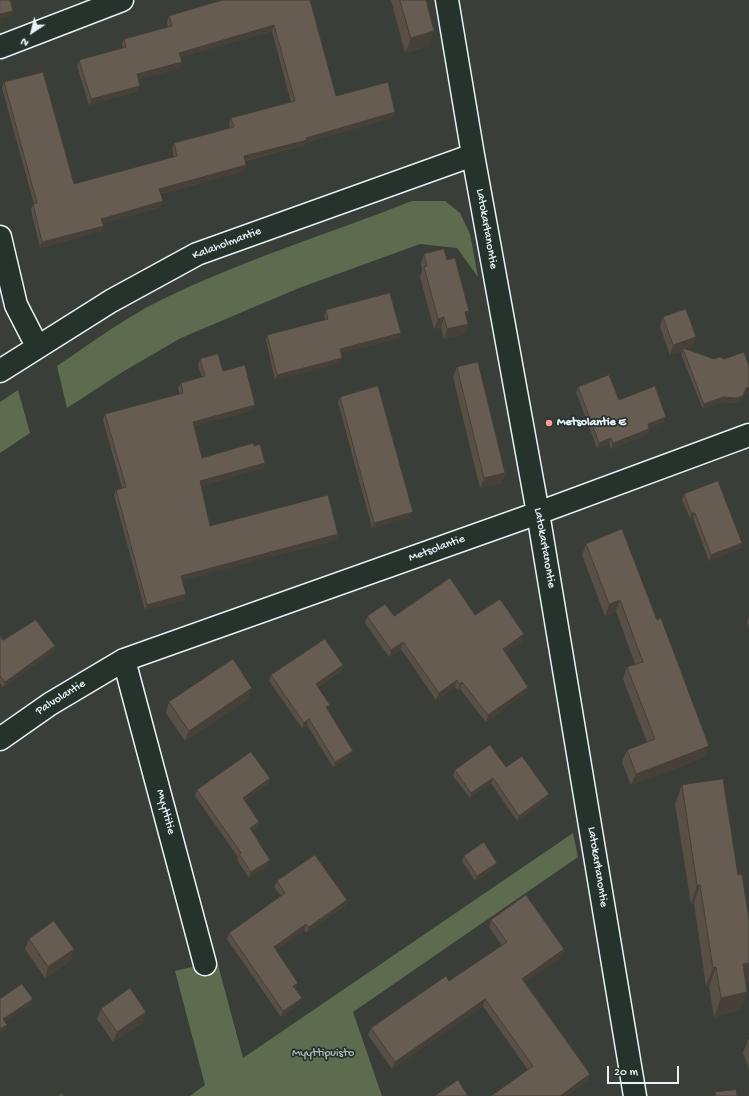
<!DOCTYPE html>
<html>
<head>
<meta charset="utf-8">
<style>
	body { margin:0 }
	#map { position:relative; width:749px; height:1096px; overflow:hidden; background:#393f38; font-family:"Gochi Hand",sans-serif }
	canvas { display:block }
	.north { position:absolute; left:12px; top:12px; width:40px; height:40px; -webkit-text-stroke:3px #26332d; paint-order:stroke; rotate:215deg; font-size:11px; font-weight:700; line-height:16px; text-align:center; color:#e8f1f8 }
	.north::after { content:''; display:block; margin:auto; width:14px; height:18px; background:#e8f1f8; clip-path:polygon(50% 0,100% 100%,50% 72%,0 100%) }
	.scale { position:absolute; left:607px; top:1066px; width:72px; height:18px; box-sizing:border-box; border:2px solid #e8f1f8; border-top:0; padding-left:5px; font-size:12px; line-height:14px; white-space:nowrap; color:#e8f1f8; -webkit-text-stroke:3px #26332d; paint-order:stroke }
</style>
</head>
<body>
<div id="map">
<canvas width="749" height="1096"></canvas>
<div class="north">N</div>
<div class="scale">20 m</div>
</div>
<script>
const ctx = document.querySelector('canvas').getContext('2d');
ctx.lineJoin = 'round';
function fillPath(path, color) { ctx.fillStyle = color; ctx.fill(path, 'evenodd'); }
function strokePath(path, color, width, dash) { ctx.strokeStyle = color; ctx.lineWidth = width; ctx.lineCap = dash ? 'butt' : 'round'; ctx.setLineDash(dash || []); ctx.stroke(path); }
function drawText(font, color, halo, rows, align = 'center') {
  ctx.font = font + ' "Gochi Hand",sans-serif'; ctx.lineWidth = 3.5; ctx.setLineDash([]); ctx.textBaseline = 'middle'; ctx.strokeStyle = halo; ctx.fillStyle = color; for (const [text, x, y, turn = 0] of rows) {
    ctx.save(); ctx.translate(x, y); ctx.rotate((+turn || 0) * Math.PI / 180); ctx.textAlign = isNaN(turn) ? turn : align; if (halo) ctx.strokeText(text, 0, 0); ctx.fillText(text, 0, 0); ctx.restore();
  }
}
const green = new Path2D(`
	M412,201h33l15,12 10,21 8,43 -21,-29 -37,-4 -121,44 -118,50 -57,33 -57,37 -10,-42c33,-22 66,-47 102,-65 81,-40 169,-67 253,-100z
	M18,390l12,43 -30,20v-51z
	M573,833l5,24 -225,155 29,84h-192l15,-11 -30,-114 30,-7 13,1 25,93z`);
const minor = new Path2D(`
	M447,0l26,155 65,358 97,583
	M0,47l122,-47
	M0,237l16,68 21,41
	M0,371l111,-70 86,-47 276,-99
	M124,660l81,304
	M0,739l50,-35 74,-44 414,-147 211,-78`);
const wall = new Path2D(`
	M310,0l26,96 59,16 -2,5 -88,26 -1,2 -59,16 1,4 -2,6 -83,23v13l-58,16 -1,8 -62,17 -9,-38 2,-6h1l-32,-116 2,-6 70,102 100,-27 -2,-8 2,-6 56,-15 -1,-4 2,-6 60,-16 -19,-71 -92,26v11l-42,11v12l-49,14 -12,-39 2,-6 44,-12 -1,-4 2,-5 44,-12 -1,-5 2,-6z
	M391,0h35l3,46 -24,7z
	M424,254l23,6 21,64 -4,10 -20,5 -3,-11 -7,1 -14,-52 2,-7 -1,-6z
	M326,310l73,28 -58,15 1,5 -2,5 -65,17 -9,-40 1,-5 58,-15 -1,-5z
	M663,317l29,30 -6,2 58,45 -3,7 -6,2 -14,-1 -18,7 -22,-55 1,-3 -12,4 -10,-28z
	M200,359l23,12 32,34 -2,5 -59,16 8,32 52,-12 11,17 -2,5 -62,18 9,40 128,8 -2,6 -154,40 4,14 -2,6 -39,10 -31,-115 2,-5 6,-2 -19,-68 2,-6 75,-20 -2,-6 3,-5 21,-6 -4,-12z
	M457,367l48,106 -4,10 -21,5 -27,-111z
	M578,387l41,13 46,22 -16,6v1l-1,5 -37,15 -2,-5 -12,4 -21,-56z
	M340,397l71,120 -39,11 -34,-126z
	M684,494l58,49 -2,5 -31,13 -16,-43h-3l-8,-18z
	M622,529l83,228 -74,28 -9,-23 5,-12 20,-8 -24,-63 4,-12 8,-3 -19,-53 -11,5 -23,-61 4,-11z
	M367,616h27l128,25 -16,11 19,41 -39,29 -26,-33 -2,1 -3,-3 -19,13 -35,-51 -12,8 -24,-34z
	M749,617v12l-2,-7z
	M0,635l3,5 52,6 -2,6 -50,35 -3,-4z
	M343,665l-1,5 -24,17 11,23h-1l23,46 -18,11 -26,-42 -5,3 -33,-47 2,-6z
	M249,698l-64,43 -19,-28 3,-11z
	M506,767l41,32 -30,22 -26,-38 -21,15 -17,-22 2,-6z
	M270,778l-2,6 -24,17 15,21 -2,5 -6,4 18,34 -20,13 -12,-18 1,-3 -43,-61 2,-6z
	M682,785l67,196h-3l-6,29 -26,7 -5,-31h-3l-12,-83 -3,1 -16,-100z
	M464,856l31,12 -20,13 -13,-20z
	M277,881l68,25 -39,27 -2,-3 -28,20 20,39 4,15 -19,13 -54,-78 2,-6 52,-37 -7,-9z
	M491,920l73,29 -2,8 -37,25 65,92 -3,8 -59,-12 -45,-64 -91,63 -24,-34 3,-7 78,-47 53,-35 -13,-19z
	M29,939l42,21 -26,18 -20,-29z
	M101,1009l45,3 -3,10 -30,20 -16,-23z
	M749,1039v30l-6,-16 5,-13z`);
const shadedWall = new Path2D(`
	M13,11l-2,5 -11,3v-5z
	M274,25l-2,6 -95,27 2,-5z
	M434,31l-5,15 -24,7 6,-15z
	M182,62l-2,6 -45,12 2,-6z
	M140,86l-2,5 -49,14 2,-6z
	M395,112l-2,5 -88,26 -1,2 -62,16 2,-5z
	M246,165l-2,6 -87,24 2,-6z
	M163,201l-2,6 -62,17 2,-5z
	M104,226l-2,5 -62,17 2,-6z
	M469,311l-4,10v-9z
	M444,317l-3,11 -7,1 4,-10z
	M468,324l-4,10 -20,5 3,-10z
	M401,333l-2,5 -61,16 2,-5z
	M696,337l-4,10 -8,3 -1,-2 -1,3 -12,4 3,-10z
	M342,358l-2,5 -65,17 2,-5z
	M749,387v5l-5,2 2,-6z
	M743,396l-2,5 -6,2 -14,-1 -18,7 1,-5 19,-7z
	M255,405l-2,5 -62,17 2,-5z
	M666,417l-1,5 -19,8 2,-6z
	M649,429l-1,5 -37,15 2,-6z
	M611,438l-2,6 -12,4 2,-5z
	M265,463l-2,5 -65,19 2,-6z
	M505,473l-4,10 -21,5 4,-10z
	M413,512l-2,5 -39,11 2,-5z
	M691,513h4l-2,5h-3z
	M338,534l-2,6 -157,41 2,-5z
	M742,543l-2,5 -31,13 2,-6z
	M186,594l-2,6 -39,10 2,-5z
	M620,600l-4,11 -11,5 4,-12z
	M524,634l-2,7 -21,14 2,-6z
	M403,642l-2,7 -12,8 2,-7z
	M55,646l-2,6 -50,35 2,-5z
	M343,665l-1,5 -28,19 2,-5z
	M457,680l-2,7 -19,13 3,-7z
	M462,682l-2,7 -2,1 2,-6z
	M528,687l-3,6 -39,29 2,-7z
	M252,688l-3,10 -64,43 4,-10z
	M330,705l-1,5 -4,3 1,-6z
	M309,719l-2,6 -5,3 2,-5z
	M709,746l-4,11 -74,28 5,-11z
	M353,751l-2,5 -18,11 2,-5z
	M270,778l-2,6 -27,19 2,-5z
	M493,778l-2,5 -21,15 1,-5z
	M549,794l-2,5 -30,22 2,-5z
	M259,822l-2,5 -9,6 2,-5z
	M270,860l-1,5 -20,13 2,-6z
	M497,863l-2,5 -20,13 2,-5z
	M697,885h3l-6,18 -3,1z
	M347,900l-2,6 -39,27 3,-6z
	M306,924l-2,6 -32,23 2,-6z
	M74,949l-3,11 -26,18 3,-11z
	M564,949l-2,8 -42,29 2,-7z
	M749,963v18l-13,2 7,-19z
	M716,967l-7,19h-3l7,-18z
	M298,983l-2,6 -5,3 2,-6z
	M747,992l-7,18 -26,7 7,-19z
	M302,998l-2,6 -19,13 2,-6z
	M33,999l-2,6 -30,19 2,-5z
	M485,999l-2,7 -91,63 3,-7z
	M146,1012l-3,10 -30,20 4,-10z
	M7,1025l-2,5 -5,3v-4z
	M590,1074l-3,8 -20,14h-7z`);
const building = new Path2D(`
	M0,0h10l3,11 -13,3z
	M223,0h87l26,96 52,-14 7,30 -89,26 1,2 -63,16 2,9 -87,24 4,12 -62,18 3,7 -62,16 -9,-38 4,-1 -33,-121 39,-10 31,112 103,-28 -3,-13 60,-16 -3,-9 64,-17 -21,-76 -95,28 3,9 -45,12 3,12 -49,13 -12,-39 47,-13 -2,-8 48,-13 -3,-10z
	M400,0h26l8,31 -23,7z
	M444,249l3,11 8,-2 14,53 -4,1 3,12 -21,5 -3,-12 -6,2 -14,-52 3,-1 -3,-12z
	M390,293l11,40 -61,16 2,9 -65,17 -10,-40 61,-16 -2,-9z
	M686,309l10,28 -23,8 -10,-28z
	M683,348l31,11 6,-2 4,2 20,-7 5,14v21l-3,1 -3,8 -7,2 -13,-1 -19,7z
	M218,354l5,17 22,-6 10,40 -62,17 9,36 51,-15 1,3 6,-2 5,19 -65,18 10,45 118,-31 10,39 -157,42 5,18 -39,11 -31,-115 10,-3 -21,-73 78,-21 -2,-10 24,-7 -5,-17z
	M478,362l27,111 -21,5 -27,-111z
	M609,375l10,25 36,-14 11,31 -18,7 1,5 -36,14 -2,-5 -12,5 -21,-56z
	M378,386l35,126 -39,11 -34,-126z
	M718,481l24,62 -31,12 -16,-42h-4l-7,-19z
	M622,529l35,91 4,-2 48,128 -73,28 -9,-24 28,-11 -28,-72 16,-5 -23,-62 -11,4 -23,-60z
	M450,578l25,37 25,-16 24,35 -21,15 25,38 -40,28 -26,-33 -2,2 -3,-4 -18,13 -36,-51 -12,8 -24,-34 18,-12 9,12z
	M36,620l19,26 -50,36 -5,-6v-41l3,5z
	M325,639l18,26 -27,19 14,21 -4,2 27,44 -18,11 -26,-43 -5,4 -33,-48z
	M233,659l19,29 -63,43 -20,-29z
	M490,745l16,22 16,-11 27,38 -30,22 -26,-38 -22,15 -16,-23z
	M251,752l19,26 -27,20 16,24 -9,6 20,32 -19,12 -12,-18 2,-1 -44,-63z
	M723,779l15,96 4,-1 7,46v43l-6,1 4,28 -26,6 -5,-31 -3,1 -13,-83h-3l-15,-100z
	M484,842l13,21 -20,13 -13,-20z
	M315,855l32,45 -38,27 -3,-3 -32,23 24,36 -5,3 9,12 -19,13 -54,-78 56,-40 -8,-12z
	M526,895l38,54 -42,30 68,95 -30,22h-69l42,-30 -48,-67 -90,63 -24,-34 75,-52 3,5 58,-39 -16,-22z
	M54,921l20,28 -26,18 -19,-28z
	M22,984l11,15 -30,20 4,6 -7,4v-30z
	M130,988l16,24 -29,20 -16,-23z
	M458,1080l10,16h-33z
	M736,1090l1,6h-21l-1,-4z
	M62,1093l2,3h-6z`);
const markers = [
	[549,423,4,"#ff9aa2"]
];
const streetNames = [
	["Latokartanontie",486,229,80],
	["Kalaholmantie",227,244,-21],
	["Latokartanontie",544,548,80],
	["Metsolantie",437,549,-20],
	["Palvolantie",61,698,-32],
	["Myyttitie",165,812,75],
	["Latokartanontie",597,867,81]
];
const poiNames = [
	["Metsolantie E",557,423]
];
const parkNames = [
	["Myyttipuisto",323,1054]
];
fillPath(green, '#5d6c4e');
strokePath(minor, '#e8f1f8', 25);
strokePath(minor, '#26332d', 22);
fillPath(wall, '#584f46');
fillPath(shadedWall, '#474039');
fillPath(building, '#665c51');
strokePath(building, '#474039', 1);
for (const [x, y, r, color] of markers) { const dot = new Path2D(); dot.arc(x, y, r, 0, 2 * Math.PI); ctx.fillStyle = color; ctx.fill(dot); strokePath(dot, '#26332d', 1.5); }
drawText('12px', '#e8f1f8', '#26332d', streetNames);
drawText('bold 12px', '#e8f1f8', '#26332d', poiNames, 'left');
drawText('12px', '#b0bcb4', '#26332d', parkNames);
</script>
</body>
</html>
